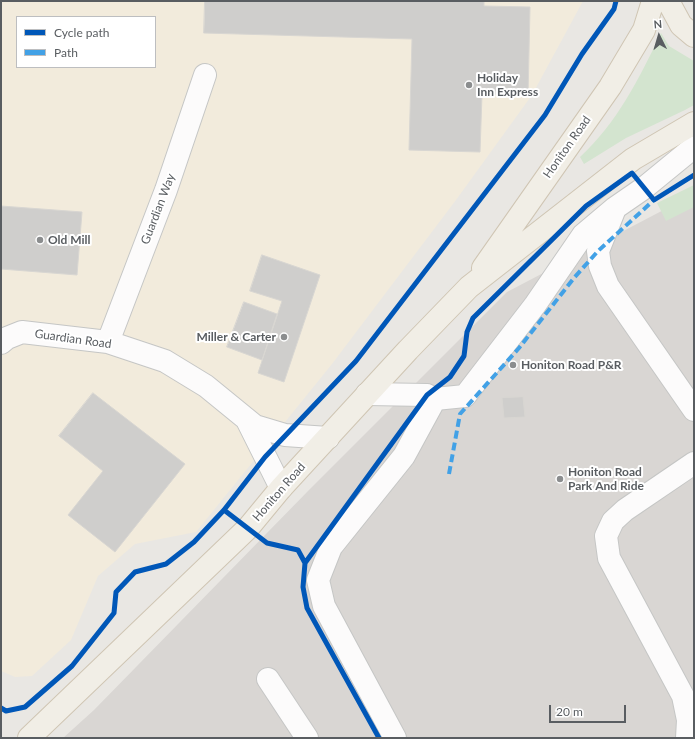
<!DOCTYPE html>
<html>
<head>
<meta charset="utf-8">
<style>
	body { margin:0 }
	#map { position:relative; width:695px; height:739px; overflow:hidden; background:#e9e7e3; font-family:Lato,sans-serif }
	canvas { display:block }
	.frame { position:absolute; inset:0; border:2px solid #595d61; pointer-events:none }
	.legend { position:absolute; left:16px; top:16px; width:140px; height:52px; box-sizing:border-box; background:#fff; border:1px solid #bdbec0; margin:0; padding:5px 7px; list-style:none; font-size:12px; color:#595d61 }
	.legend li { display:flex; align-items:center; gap:8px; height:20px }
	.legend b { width:20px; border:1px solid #bdbec0 }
	.north { position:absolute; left:639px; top:16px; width:40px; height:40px; -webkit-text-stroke:3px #fff; paint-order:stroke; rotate:355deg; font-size:11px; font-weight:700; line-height:16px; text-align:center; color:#595d61 }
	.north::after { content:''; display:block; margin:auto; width:14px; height:18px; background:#595d61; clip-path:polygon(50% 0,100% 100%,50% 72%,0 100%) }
	.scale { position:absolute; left:549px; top:705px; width:77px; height:18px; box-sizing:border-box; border:2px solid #595d61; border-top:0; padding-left:5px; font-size:12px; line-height:14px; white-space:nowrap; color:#595d61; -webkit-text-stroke:3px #fff; paint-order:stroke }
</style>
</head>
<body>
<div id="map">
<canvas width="695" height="739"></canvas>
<div class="frame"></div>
<ul class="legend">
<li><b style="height:5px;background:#0057b8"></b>Cycle path</li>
<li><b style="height:5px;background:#42a1e6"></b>Path</li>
</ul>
<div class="north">N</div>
<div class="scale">20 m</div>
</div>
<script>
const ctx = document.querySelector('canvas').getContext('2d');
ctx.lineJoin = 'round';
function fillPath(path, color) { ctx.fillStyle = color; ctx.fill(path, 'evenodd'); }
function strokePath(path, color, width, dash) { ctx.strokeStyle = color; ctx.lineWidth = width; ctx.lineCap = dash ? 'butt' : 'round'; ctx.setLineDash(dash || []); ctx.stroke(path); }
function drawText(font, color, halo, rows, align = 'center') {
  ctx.font = font + ' Lato,sans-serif'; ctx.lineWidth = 4; ctx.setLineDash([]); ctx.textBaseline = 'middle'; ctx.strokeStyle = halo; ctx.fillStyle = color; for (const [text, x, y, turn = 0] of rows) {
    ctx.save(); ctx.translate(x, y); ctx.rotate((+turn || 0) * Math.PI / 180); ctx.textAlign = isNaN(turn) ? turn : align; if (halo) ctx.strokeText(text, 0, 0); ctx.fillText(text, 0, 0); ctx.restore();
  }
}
const commercial = new Path2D(`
	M1,1h582l-51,94 -76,105 -124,164 -136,168 -61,12 -37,32 -27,64 -39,36 -17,1 -14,-6zM17,17h138v50h-138z`);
const industrial = new Path2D(`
	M694,194v544h-631l31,-28 214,-219 199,-199z`);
const green = new Path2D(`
	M661,33l8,13 25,15v44l-9,5 -59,28 -42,26 -4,-7c37,-34 59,-78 81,-124z
	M694,185v22l-28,14 -9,-18z`);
const building = new Path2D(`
	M205,1h279v5l46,1 -2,89 -46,-2 -2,58 -71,-2 3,-111 -208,-6z
	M1,206l81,6 -5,63 -76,-6z
	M262,255l58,20 -36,107 -26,-9 24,-72 -32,-10z
	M244,302l33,12 -15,46 -35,-13z
	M93,393l92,71 -70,88 -47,-37 35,-44 -44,-35z
	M523,397l2,20 -21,1 -2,-20z`);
const minor = new Path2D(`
	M614,211l-16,40 2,15 8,20 86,124
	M108,342l58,-152 39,-115
	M1,343l6,-5 15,-6 86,10 57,19 41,25 49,40 30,9 43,3
	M367,394l60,1 8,4 30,-3 70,-91 48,-70 32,-27 29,-20 50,-41
	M247,420l34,68
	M268,679l39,59
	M395,738l-71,-132 -6,-26 13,-33 73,-91 31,-57
	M687,738l1,-18 -5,-24 -74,-138 -3,-22 7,-15 12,-11 69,-47`);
const major = new Path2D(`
	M668,1l13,24 13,11
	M483,268l127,-181 34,-57 9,-29
	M29,738l219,-210 33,-40 127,-138 61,-63 164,-128 61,-36`);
const quiet = new Path2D(`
	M449,474l11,-60 59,-66 55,-70 24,-27 56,-51`);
const cycleway = new Path2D(`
	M224,510l43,33 31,7 7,13 -2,24 4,21 72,130
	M305,563l122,-168 23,-18 14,-21 3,-24 6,-14 113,-112 46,-33 22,27 40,-25
	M1,708l5,3 19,-4 47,-41 42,-53 2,-21 19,-20 31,-8 28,-22 30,-32 41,-53 91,-96 189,-246 37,-61 32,-45 2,-8`);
const markers = [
	[469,85,4,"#8b8d8e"],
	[40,240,4,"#8b8d8e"],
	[284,337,4,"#8b8d8e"],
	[513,365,4,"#8b8d8e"],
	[560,479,4,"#8b8d8e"]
];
const poiNames = [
	["Holiday",477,78],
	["Inn Express",477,92],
	["Old Mill",48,240],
	["Miller & Carter",276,337,"right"],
	["Honiton Road P&R",521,365],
	["Honiton Road",568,472],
	["Park And Ride",568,486]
];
const streetNames = [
	["Honiton Road",567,147,-55],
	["Guardian Way",158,209,-69],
	["Guardian Road",73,339,8],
	["Honiton Road",279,492,-49]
];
fillPath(commercial, '#f2ebdc');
fillPath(industrial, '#d9d6d3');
fillPath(green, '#d3e4cf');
fillPath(building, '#cfcecc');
strokePath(building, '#d8d6d2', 1);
strokePath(minor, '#c5c6c5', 24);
strokePath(major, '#cfc5b3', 24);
strokePath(minor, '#fcfbfb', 22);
strokePath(major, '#f1eee6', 22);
strokePath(quiet, '#42a1e6', 4, [8, 4]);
strokePath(cycleway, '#0057b8', 5);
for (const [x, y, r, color] of markers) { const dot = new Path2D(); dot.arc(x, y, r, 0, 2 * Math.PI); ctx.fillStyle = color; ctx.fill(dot); strokePath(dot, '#fff', 1.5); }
drawText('bold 12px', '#595d61', '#fff', poiNames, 'left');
drawText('12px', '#595d61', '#fff', streetNames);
</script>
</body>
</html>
